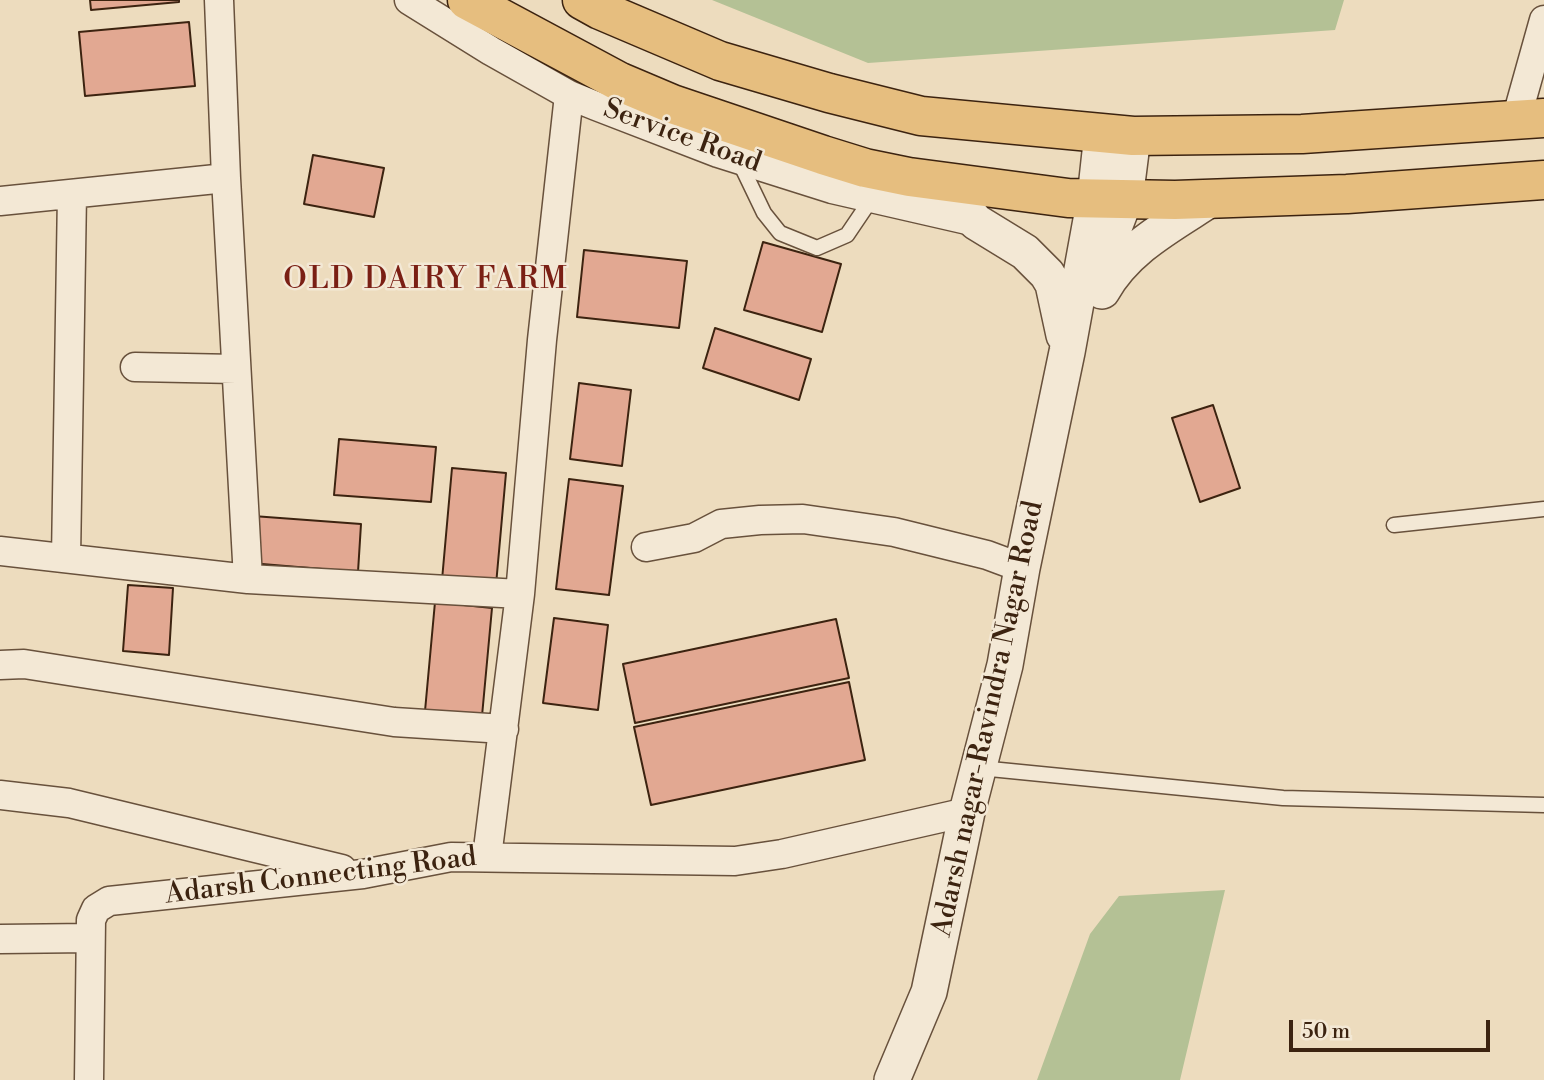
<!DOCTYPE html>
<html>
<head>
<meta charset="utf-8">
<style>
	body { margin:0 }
	#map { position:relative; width:1544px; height:1080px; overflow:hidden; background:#eddcbe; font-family:"Libre Bodoni",serif }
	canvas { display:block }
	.scale { position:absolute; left:1289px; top:1020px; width:201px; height:32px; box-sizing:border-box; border:4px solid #3c2310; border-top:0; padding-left:9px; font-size:21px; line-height:24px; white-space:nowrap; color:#3c2310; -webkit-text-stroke:5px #f3e8d5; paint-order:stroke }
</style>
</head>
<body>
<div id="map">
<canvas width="1544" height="1080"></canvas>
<div class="scale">50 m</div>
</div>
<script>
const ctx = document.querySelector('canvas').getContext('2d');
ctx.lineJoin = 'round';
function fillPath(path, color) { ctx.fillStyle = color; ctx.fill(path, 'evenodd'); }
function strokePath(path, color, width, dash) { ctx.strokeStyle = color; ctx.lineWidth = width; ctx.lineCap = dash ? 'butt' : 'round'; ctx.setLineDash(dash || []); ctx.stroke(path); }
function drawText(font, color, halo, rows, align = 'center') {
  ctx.font = font + ' "Libre Bodoni",serif'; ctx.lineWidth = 5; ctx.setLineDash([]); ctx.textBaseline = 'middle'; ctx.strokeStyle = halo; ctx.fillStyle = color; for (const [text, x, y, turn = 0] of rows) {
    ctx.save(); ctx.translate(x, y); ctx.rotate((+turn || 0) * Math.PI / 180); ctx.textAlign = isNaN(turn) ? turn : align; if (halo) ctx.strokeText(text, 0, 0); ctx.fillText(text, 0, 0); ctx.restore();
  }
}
const green = new Path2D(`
	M712,0h632l-9,30 -467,33z
	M1225,890l-45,190h-143l53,-146 29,-38z`);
const building = new Path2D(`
	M90,0h89v2l-88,8z
	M189,22l6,64 -110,10 -6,-64z
	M313,155l71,13 -10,49 -70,-13z
	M763,242l78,22 -19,68 -78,-22z
	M584,250l103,11 -8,67 -102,-11z
	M715,328l96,31 -12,41 -96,-32z
	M579,383l52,7 -9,76 -52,-7z
	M1213,405l27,83 -40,14 -28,-84z
	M339,439l97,8 -5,55 -97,-7z
	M452,468l54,5 -10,112 -54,-5z
	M569,479l54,7 -14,109 -53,-6z
	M253,516l108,8 -3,48 -108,-9z
	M128,585l45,3 -4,67 -46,-4z
	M435,602l57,6 -10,108 -57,-5z
	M554,618l54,7 -10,85 -55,-7z
	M836,619l13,59 -214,45 -12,-59z
	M849,682l16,78 -214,45 -17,-78z`);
const service = new Path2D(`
	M739,161l25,52 16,20 37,15 30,-13 25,-37
	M1394,525l150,-16
	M980,768l303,30 261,7`);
const minor = new Path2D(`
	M219,0l7,178 22,401
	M409,0l82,51 78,44 27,11 122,47 114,36 144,33
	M1516,120l28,-100
	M0,201l226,-23
	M135,367l101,2
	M646,547l48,-9 27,-14 39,-4 43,-1 91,13 93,23 35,13
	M0,551l248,28 272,15
	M66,558l6,-364
	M0,665l24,-1 370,58 110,7
	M0,795l69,8 273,66
	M487,857l33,-263 22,-254 27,-245
	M0,939l90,-1
	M89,1080l2,-160 5,-11 13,-8 254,-27 88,-17 284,4 47,-7 185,-42`);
const tertiary = new Path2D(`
	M944,183l32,39 49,30 22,22 6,10 11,51
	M1099,267l26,-68 8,-63
	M1102,291c25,-44 69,-66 110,-93
	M892,1080l37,-88 38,-180 38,-147 17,-97 45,-216 28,-154 7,-64`);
const primary = new Path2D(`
	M467,0l153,82 52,22 151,51 42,13 44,9 159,21 107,2 172,-6 197,-14
	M582,0l18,10 120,51 109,32 92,23 212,20 169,-2 242,-16`);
const streetNames = [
	["Service Road",682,137,20],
	["Adarsh nagar-Ravindra Nagar Road",989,719,-78],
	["Adarsh Connecting Road",321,877,-7]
];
const neighbourhoodNames = [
	["OLD DAIRY FARM",426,281]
];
fillPath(green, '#b4c195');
fillPath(building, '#e2a892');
strokePath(building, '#3c2310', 2);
strokePath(service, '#68513c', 17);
strokePath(minor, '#68513c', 31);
strokePath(tertiary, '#68513c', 38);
strokePath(primary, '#3c2310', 41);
strokePath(service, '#f3e8d5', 14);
strokePath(minor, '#f3e8d5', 28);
strokePath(tertiary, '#f3e8d5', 35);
strokePath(primary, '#e6be7f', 38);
drawText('28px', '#3c2310', '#f3e8d5', streetNames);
ctx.letterSpacing = '2px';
drawText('30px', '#7a1f14', '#f3e8d5', neighbourhoodNames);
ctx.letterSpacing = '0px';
</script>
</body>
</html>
